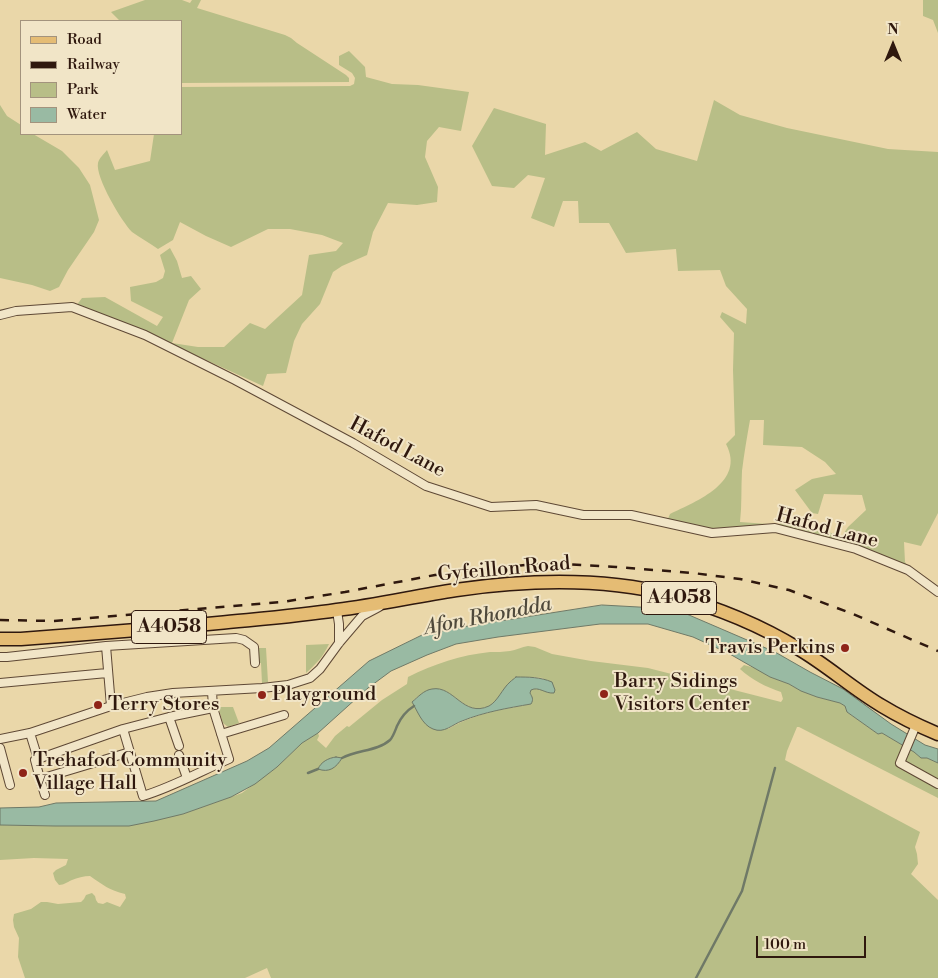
<!DOCTYPE html>
<html>
<head>
<meta charset="utf-8">
<style>
	body { margin:0 }
	#map { position:relative; width:938px; height:978px; overflow:hidden; background:#ead7a9; font-family:"Libre Bodoni",serif }
	canvas { display:block }
	.legend { position:absolute; left:20px; top:20px; width:162px; height:115px; box-sizing:border-box; background:#f1e5c7; border:1px solid #a3937d; margin:0; padding:6px 9px; list-style:none; font-size:15px; color:#2f180e }
	.legend li { display:flex; align-items:center; gap:10px; height:25px }
	.legend b { width:25px; border:1px solid #a3937d }
	.north { position:absolute; left:868px; top:20px; width:50px; height:50px; -webkit-text-stroke:4px #f1e5c7; paint-order:stroke; rotate:0deg; font-size:14px; font-weight:700; line-height:20px; text-align:center; color:#2f180e }
	.north::after { content:''; display:block; margin:auto; width:18px; height:22px; background:#2f180e; clip-path:polygon(50% 0,100% 100%,50% 72%,0 100%) }
	.scale { position:absolute; left:756px; top:936px; width:110px; height:22px; box-sizing:border-box; border:2px solid #2f180e; border-top:0; padding-left:6px; font-size:15px; line-height:18px; white-space:nowrap; color:#2f180e; -webkit-text-stroke:4px #f1e5c7; paint-order:stroke }
</style>
</head>
<body>
<div id="map">
<canvas width="938" height="978"></canvas>
<ul class="legend">
<li><b style="height:6px;background:#e5bc74"></b>Road</li>
<li><b style="height:6px;background:#2f180e"></b>Railway</li>
<li><b style="height:14px;background:#b8be87"></b>Park</li>
<li><b style="height:14px;background:#99baa3"></b>Water</li>
</ul>
<div class="north">N</div>
<div class="scale">100 m</div>
</div>
<script>
const ctx = document.querySelector('canvas').getContext('2d');
ctx.lineJoin = 'round';
function fillPath(path, color) { ctx.fillStyle = color; ctx.fill(path, 'evenodd'); }
function strokePath(path, color, width, dash) { ctx.strokeStyle = color; ctx.lineWidth = width; ctx.lineCap = dash ? 'butt' : 'round'; ctx.setLineDash(dash || []); ctx.stroke(path); }
function drawText(font, color, halo, rows, align = 'center') {
  ctx.font = font + ' "Libre Bodoni",serif'; ctx.lineWidth = 4; ctx.setLineDash([]); ctx.textBaseline = 'middle'; ctx.strokeStyle = halo; ctx.fillStyle = color; for (const [text, x, y, turn = 0] of rows) {
    ctx.save(); ctx.translate(x, y); ctx.rotate((+turn || 0) * Math.PI / 180); ctx.textAlign = isNaN(turn) ? turn : align; if (halo) ctx.strokeText(text, 0, 0); ctx.fillText(text, 0, 0); ctx.restore();
  }
}
const green = new Path2D(`
	M145,0h37l8,3 2,-3h9l-4,8 88,27 6,3 6,5 49,32 3,3v4l-168,1v-62h-61l-9,-9z
	M923,0h15v33l-5,-13 -10,-4z
	M349,51l16,16 1,10 26,7 26,1 51,7 -8,39 -22,-4 -12,14 -2,16 13,30 -1,15 -20,3 -29,-2 -15,29 -6,23 -25,11 -9,6 -13,32 -18,20 -8,17 -8,32 -19,1 -4,12 -77,-35 -110,-45 6,-8 23,-1 52,29 6,-9 -32,-16 -1,-14 26,-5 7,-4 2,-7 -5,-16 10,-7 7,13 5,17 9,-2 10,13 -12,11 -17,43 26,4h26l26,-24 15,6 37,-34 7,-40 27,-4 7,-8 -21,-8 -32,-6h-22l-37,18 -25,-11 -26,-14 -7,18 -15,9c-8,-6 -18,-11 -26,-17 -10,-10 -37,-55 -34,-69 1,-5 6,-9 9,-13l8,20 35,-9 4,-27h27v-47l169,-1 4,-2 1,-6 -3,-5 -13,-8v-9z
	M714,100l26,15 47,13 101,21 50,3v361l-17,33 -17,-4 1,20 4,6 -130,-41 1,-4 34,5 28,8 6,-9 18,-17 -4,-15 -38,-1 -6,20 -6,-1 -17,-23 17,-11 24,-5 -11,-12 -23,-15 -39,-2 1,-25h-14c-3,17 -6,34 -8,51 -1,17 0,34 -2,51l28,2v3l-62,3 -39,-9 3,-7c27,-13 76,-32 56,-70l9,-9 -2,-65 1,-37 -14,-16 2,-5 24,12 1,-15 -21,-23 -6,-16 -42,1 -2,-22 -50,4 -17,-30h-30l-1,-22h-15l-9,26 -23,-9 14,-40 -17,-3 -14,13 -22,-2 -20,-40 22,-38 52,16 -1,31 40,-13 16,9 36,-19 19,17 41,12z
	M0,105l7,11 14,9v9h12l29,17 17,17 11,17 9,35 -5,12 -26,38 -9,17 -9,4 -18,-6 -32,-7z
	M329,644c-6,13 -12,19 -23,29v-28z
	M528,646l7,1 17,7 39,7 57,7 133,34 2,-3 -2,-7c-15,-5 -29,-12 -41,-23l4,-4 11,3 15,9 19,7 12,7 16,6 23,6 5,3 2,6 31,22 4,-1 32,19 7,6h6l11,5v35l-139,-71h-2l-10,24 -2,9 135,72 -5,15 2,7 1,10 -7,10 27,26v78h-667l-4,-10 -22,10h-220l-7,-21 1,-19 -5,-11 -1,-7 1,-6 17,-5 10,-7h6l11,2 23,-2 3,-3 2,-4 6,-2 3,3 1,4 2,3 5,1 4,-2 13,5 6,-9 -1,-4c-16,-4 -22,-9 -35,-18 -6,0 -13,2 -18,4 -5,2 -8,5 -13,5l-4,-5 -2,-7 3,-3 10,-5 2,-6 -34,-1 -34,2v-35l55,1 128,-12 59,-21 35,-26 25,-24 16,-10 1,3 -2,4 9,8 9,-12 12,-10 2,1 33,-27 25,-16 1,-7c26,-13 53,-22 82,-25 7,0 13,0 20,-1 6,-1 12,-4 18,-5zM516,677h15l12,1 4,14c-5,-3 -11,-5 -16,-2l-1,3 1,11c-28,5 -58,10 -83,25l-24,-7 -12,-20c39,-37 44,19 77,4 7,-4 21,-22 27,-29z
	M257,648h9l2,34 -6,1 -1,-20h-3z
	M218,707h15l6,16 -11,4 -5,-4z`);
const water = new Path2D(`
	M602,605l73,4 100,43 35,20 33,17 48,35 34,21 13,4v14l-11,-5h-6l-7,-6 -32,-19 -4,1 -31,-22 -2,-6 -5,-3 -23,-6 -16,-6 -12,-7 -19,-7 -42,-24 -35,-16 -45,-13h-48l-102,13 -42,7 -29,11 -36,16 -23,17 -50,45 -16,10 -25,24 -22,17 -24,13 -48,17 -29,7 -25,5h-74l-55,-1v-17l39,-1 17,-4 100,-2 91,-40 22,-13 100,-87 53,-26 40,-8z
	M516,677c13,0 24,0 36,5l3,8 -1,3c-9,1 -15,-7 -23,-3l-1,3c2,4 4,6 1,11 -23,4 -47,8 -69,17 -9,3 -18,13 -29,8 -11,-4 -16,-19 -21,-27 6,-5 12,-12 20,-13 22,-4 31,29 57,17 9,-5 13,-17 21,-24 2,-2 4,-3 6,-5z
	M336,757l6,1c-6,10 -13,15 -24,11 3,-7 10,-11 18,-12z`);
const stream = new Path2D(`
	M342,758c15,-8 36,-7 48,-18 3,-3 5,-9 7,-14 4,-9 9,-15 17,-20
	M308,773l10,-4
	M696,978l46,-87 33,-123`);
const street = new Path2D(`
	M0,315l16,-4 56,-4 73,28 90,45 118,63 73,43 65,21 45,-2 47,10h48l81,18 63,-5 81,21 52,21 30,22
	M337,611l2,13v19
	M106,646l5,60
	M0,657h7l99,-11 130,-8 8,2 10,7 1,16
	M0,683l107,-10
	M169,717l10,29
	M916,725l-16,38 38,21
	M123,729l20,67c30,-9 58,-25 86,-37l-16,-51 -1,-17
	M30,733l8,26
	M221,734l63,-19
	M0,739l30,-6 81,-27 36,-9 26,-4 89,-5 26,-3 22,-7 10,-9 19,-26 23,-27 17,-9
	M0,748l10,37
	M130,752l-90,27 -5,-19 88,-31 46,-12 44,-9
	M179,755l8,23
	M40,779l5,16`);
const primary = new Path2D(`
	M0,639h21c66,-5 131,-10 197,-16 40,-4 80,-7 119,-13 40,-5 79,-14 119,-20 70,-10 145,-13 215,5 44,12 89,30 128,54 29,17 54,40 83,57 18,11 37,20 56,28`);
const rail = new Path2D(`
	M0,620l53,1 229,-19 63,-10 90,-17 100,-11h30l51,3 77,6 47,6 49,11 64,24 85,37`);
const markers = [
	[845,648,5,"#8f2418"],
	[604,694,5,"#8f2418"],
	[262,695,5,"#8f2418"],
	[98,705,5,"#8f2418"],
	[23,773,5,"#8f2418"]
];
const shields = [
	[679,598,75],
	[169,627,75]
];
const shieldNames = [
	["A4058",679,598],
	["A4058",169,627]
];
const streetNames = [
	["Hafod Lane",397,448,28],
	["Hafod Lane",827,529,15],
	["Gyfeillon Road",504,570,-5]
];
const poiNames = [
	["Travis Perkins",835,648,"right"],
	["Barry Sidings",614,682],
	["Visitors Center",614,705],
	["Playground",272,695],
	["Terry Stores",108,705],
	["Trehafod Community",33,761],
	["Village Hall",33,784]
];
const waterNames = [
	["Afon Rhondda",488,617,-11]
];
fillPath(green, '#b8be87');
fillPath(water, '#99baa3');
strokePath(water, '#6f7967', 1);
strokePath(stream, '#6f7967', 2.5);
strokePath(street, '#5e4835', 10);
strokePath(primary, '#2f180e', 15);
strokePath(street, '#f1e5c7', 8);
strokePath(primary, '#e5bc74', 12);
strokePath(rail, '#2f180e', 2.5, [9, 9]);
for (const [x, y, r, color] of markers) { const dot = new Path2D(); dot.arc(x, y, r, 0, 2 * Math.PI); ctx.fillStyle = color; ctx.fill(dot); strokePath(dot, '#f1e5c7', 2); }
for (const [x, y, w] of shields) { const box = new Path2D(); box.roundRect(x - w / 2, y - 16.5, w, 33, 4); ctx.fillStyle = '#f1e5c7'; ctx.fill(box); strokePath(box, '#2f180e', 1); }
drawText('bold 19px', '#2f180e', null, shieldNames);
drawText('20px', '#2f180e', '#f1e5c7', streetNames);
drawText('20px', '#2f180e', '#f1e5c7', poiNames, 'left');
drawText('italic 21px', '#4f493b', '#f1e5c7', waterNames);
</script>
</body>
</html>
